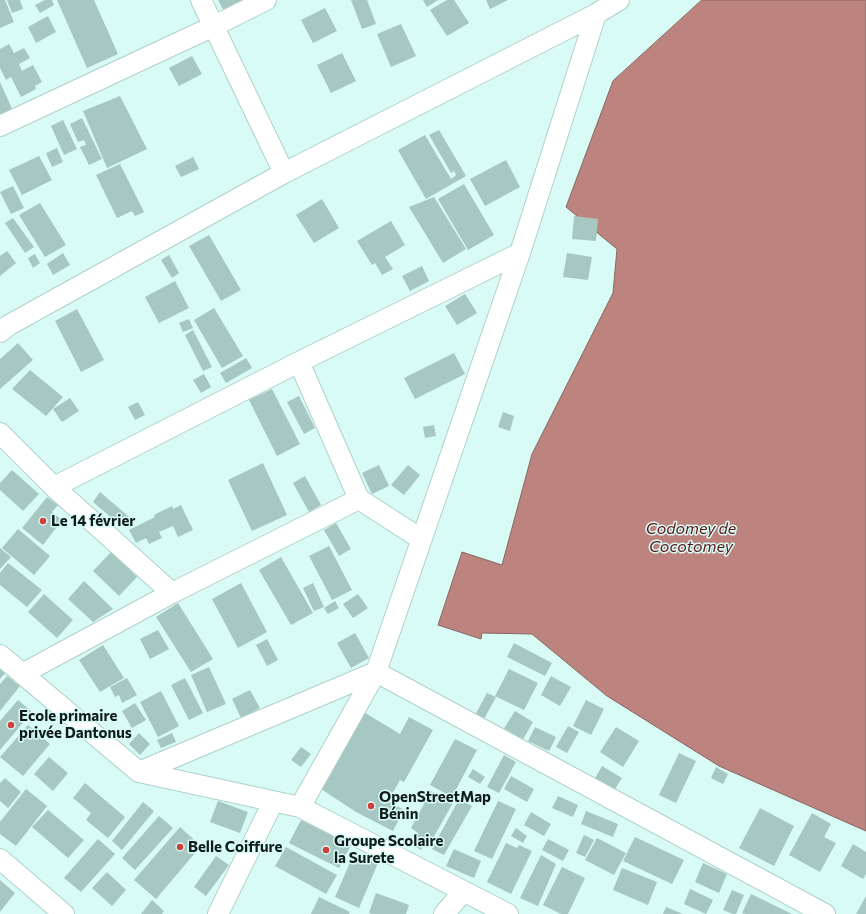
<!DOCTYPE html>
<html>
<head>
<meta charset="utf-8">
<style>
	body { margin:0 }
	canvas { display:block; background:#d8fbf5 }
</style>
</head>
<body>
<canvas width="866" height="914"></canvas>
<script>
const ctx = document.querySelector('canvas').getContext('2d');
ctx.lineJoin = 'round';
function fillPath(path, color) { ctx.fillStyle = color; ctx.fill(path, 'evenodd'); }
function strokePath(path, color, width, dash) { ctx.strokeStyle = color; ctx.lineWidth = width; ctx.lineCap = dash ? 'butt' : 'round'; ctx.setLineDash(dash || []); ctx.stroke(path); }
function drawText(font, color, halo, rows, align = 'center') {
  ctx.font = font + ' Commissioner,sans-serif'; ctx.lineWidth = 3; ctx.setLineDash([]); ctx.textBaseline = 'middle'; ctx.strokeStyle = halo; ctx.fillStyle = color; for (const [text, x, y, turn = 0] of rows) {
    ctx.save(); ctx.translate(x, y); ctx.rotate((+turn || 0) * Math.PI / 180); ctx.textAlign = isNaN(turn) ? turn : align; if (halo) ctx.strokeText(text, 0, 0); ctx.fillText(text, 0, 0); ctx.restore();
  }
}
const water = new Path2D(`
	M702,0h164v831l-147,-65 -112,-70 -75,-62 -50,-1 -1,6 -43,-14 24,-73 40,13 30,-111 81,-161 4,-44 -51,-42 47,-126z`);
const building = new Path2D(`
	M0,0h5l9,22 -14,6z
	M7,0h13l3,9 -11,4z
	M45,0h7l2,5 -14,8 -5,-8z
	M57,0h37l24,54 -31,14z
	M218,0h31l-24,13z
	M351,0h16l9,24 -14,5z
	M423,0h15l-11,7z
	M447,0h7l15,23 -22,13 -17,-26z
	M486,0h22l-18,9z
	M325,8l12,23 -24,12 -12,-23z
	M48,16l8,16 -20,11 -8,-16z
	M401,24l15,32 -25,11 -14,-33z
	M9,44l5,9 10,-5 6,10 -11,6 3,7 11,-6 9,17 -7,4 1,3 -15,8 -10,-20 -5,3 -6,-12v-19z
	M342,53l14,28 -25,12 -14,-28z
	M192,56l10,18 -23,12 -10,-18z
	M0,82l13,29 -13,5z
	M120,96l27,53 -40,19 -24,-57z
	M82,118l20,41 -13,6 -9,-18 6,-2 -2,-5 -6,2 -8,-18z
	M63,120l14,29 -13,6 -13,-29z
	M439,130l27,46 -40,23 -28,-49 27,-15 26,44 5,-4 -2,-4 -3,2 -22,-38z
	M57,148l6,14 -11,5 -6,-14z
	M39,156l13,24 -30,15 -13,-25z
	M193,157l6,12 -18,8 -6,-11z
	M506,160l14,27 -35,19 -15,-27z
	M120,164l24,48 -9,4 -3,-5 -15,7 -21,-43z
	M464,184l30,51 -26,15 -30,-51z
	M13,186l11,22 -13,6 -11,-22z
	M434,197l32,52 -23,14 -34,-56z
	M322,199l17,29 -25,15 -18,-28z
	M40,203l26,42 -21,12 -26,-42z
	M574,216l24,3 -2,22 -24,-2z
	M13,218l21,29 -9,6 -20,-30z
	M391,221l14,24 -20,12 8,12 -11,6 -7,-12 -3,2 -15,-24z
	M209,235l32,55 -20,11 -32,-55z
	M7,251l9,12 -16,13v-20z
	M63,253l7,12 -17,10 -6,-11z
	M567,253l25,4 -4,23 -25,-3z
	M35,254l5,9 -7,5 -5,-10z
	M169,255l10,18 -7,5 -11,-18z
	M422,266l7,15 -19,10 -8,-15z
	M175,281l14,27 -30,15 -14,-26z
	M465,294l12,19 -20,12 -12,-19z
	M214,308l29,48 -21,12 -28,-48z
	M77,309l27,51 -23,12 -26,-51z
	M189,319l4,9 -10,4 -4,-9z
	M193,330l19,37 -9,4 -18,-36z
	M18,343l15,17 -33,29v-30z
	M454,353l11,21 -50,25 -11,-21z
	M246,358l6,10 -26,15 -6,-10z
	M30,370l33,27 -17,19 -34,-27z
	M204,374l7,13 -10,6 -8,-13z
	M272,389l28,55 -23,12 -28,-56z
	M299,396l16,32 -11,6 -17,-32z
	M70,398l9,13 -17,11 -9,-13z
	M138,402l7,13 -10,5 -7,-13z
	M503,412l11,4 -4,15 -12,-4z
	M434,425l2,11 -11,2 -2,-11z
	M263,463l24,52 -35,16 -24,-51z
	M379,465l10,21 -17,8 -10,-21z
	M408,465l12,10 -16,20 -13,-10z
	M12,470l27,24 -16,17 -23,-21v-7z
	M305,476l16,29 -12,7 -16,-29z
	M100,492l28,24 -8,9 -27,-23z
	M47,497l11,8 -6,7 10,8 -19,25 -21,-17z
	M181,505l12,25 -15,7 -5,-11 -14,6 3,6 -13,6 -3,-6 -10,5 -7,-13 26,-13 -1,-2 18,-9 1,3z
	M336,523l15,26 -12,7 -15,-26z
	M18,529l32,27 -16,19 -32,-27z
	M329,546l23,44 -20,10 -23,-44z
	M0,548l11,9 -11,12z
	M111,552l26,25 -18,19 -26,-25z
	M281,557l32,56 -22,12 -32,-55z
	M8,563l34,27 -15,17 -27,-22v-12z
	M84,581l29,28 -20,13 -25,-23z
	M241,583l26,49 -29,16 -26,-49z
	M313,583l11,24 -10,4 -11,-23z
	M44,594l29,26 -16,18 -29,-26z
	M358,594l10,14 -15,10 -10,-14z
	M335,601l4,7 -11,6 -4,-6z
	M178,603l35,56 -22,13 -35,-55z
	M158,630l11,19 -19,10 -10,-20z
	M355,633l14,25 -18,10 -14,-25z
	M267,639l11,21 -11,6 -11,-21z
	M514,643l38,20 -7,13 -38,-19z
	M103,645l21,33 -24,14 -21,-32z
	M0,667l6,5 -6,7z
	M209,667l17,37 -19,8 -16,-37z
	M509,669l29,14 -14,27 -29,-14z
	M7,676l13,10 -20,25v-27z
	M551,676l20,11 -11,19 -19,-11z
	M127,678l10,17 -15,8 -3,-8 -4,2 -5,-10z
	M185,678l18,35 -14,7 -18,-35z
	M250,690l10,18 -19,10 -9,-19z
	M161,691l18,35 -21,11 -18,-35z
	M487,693l9,4 -13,24 -9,-4z
	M18,700l14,12 -32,38v-29z
	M586,700l18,9 -13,26 -18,-9z
	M135,703l11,17 -14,8 -10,-17z
	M362,711l38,23 9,-17 24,13 -29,52 -4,-2 -9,16 -8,-4 -2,5 23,13 -11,21 -37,-19 -38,-25z
	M515,711l18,11 -11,19 -19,-11z
	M28,725l22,19 -27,32 -23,-19z
	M568,726l11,6 -12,21 -11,-6z
	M535,727l21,10 -7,14 -21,-10z
	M616,727l23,14 -16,26 -23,-15z
	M139,733l11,11 -10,11 -11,-11z
	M172,733l4,9 -15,6 -4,-8z
	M455,739l22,11 -25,47 -22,-12z
	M301,747l10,7 -10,13 -10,-7z
	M679,753l17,8 -20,42 -17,-8z
	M504,755l12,7 -17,31 -12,-6z
	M49,757l19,16 -15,18 -19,-17z
	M602,766l20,12 -9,14 -19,-12z
	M716,767l12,7 -5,10 -12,-6z
	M473,769l12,8 -5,7 -12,-7z
	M511,776l23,13 -7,13 -23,-13z
	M5,778l16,14 -13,16 -8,-7v-18z
	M85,783l40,34 -17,21 -22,-18 5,-7 -18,-15z
	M26,789l21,17 -31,40 -16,-12v-12z
	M431,791l22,12 -21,37 -4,-2 -7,12 -9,-5 6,-12 -7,-5z
	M558,796l20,9 -5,12 -21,-9z
	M459,799l13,7 -28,49 -12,-6z
	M218,801l30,11 -8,21 -30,-11z
	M498,801l18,8 -24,50 -18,-8z
	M143,802l11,9 -32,39 -10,-9z
	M760,808l34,18 -20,40 -35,-18z
	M48,810l36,30 -16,18 -36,-31z
	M586,811l32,13 -5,13 -32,-13z
	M531,812l20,12 -7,12 -20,-11z
	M812,813l19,11 -7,13 12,6 -16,29 -31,-17z
	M159,816l14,12 -38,42 -13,-12z
	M301,820l50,25 -12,23 -50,-25z
	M180,827l21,19 -45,53 -22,-19z
	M516,828l11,8 -4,7 -12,-7z
	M584,835l10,5 -9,17 -9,-4z
	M635,837l49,23 -12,24 -49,-23z
	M597,838l29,15 -12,22 -29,-15z
	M98,839l17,15 -34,38 -17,-14z
	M548,839l21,11 -6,11 -21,-11z
	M506,843l11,5 2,-3 13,6 -21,43 -24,-12z
	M853,844l13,8v22l-3,5 -22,-13z
	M286,847l51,28 -11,19 -51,-28z
	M454,849l27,12 -7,17 -28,-12z
	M354,853l24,10 -19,45 -24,-11z
	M541,855l15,9 -18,42 -18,-8z
	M216,856l13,9 -23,31 -12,-9z
	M703,863l24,11 -8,19 -24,-11z
	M562,867l23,11 -17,36h-7l-18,-9z
	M622,868l35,14 -9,23 -35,-15z
	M107,872l19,18 -14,16 -20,-18z
	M0,880l15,13 -15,19z
	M690,889l23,11 -7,14 -22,-10z
	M732,890l12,5 -8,19h-3l-10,-4z
	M376,893l33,12 -3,9h-34l-3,-1z
	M751,894l41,20h-47l-3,-1z
	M866,896v18h-10z
	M319,897l31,15 -1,2h-38z
	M152,900l12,11 -2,3h-21z
	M666,907l17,7h-20z`);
const street = new Path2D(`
	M201,0l83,173
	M0,126l214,-100 52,-26
	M0,332l9,-7 275,-152 312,-159 23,-14
	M299,362l60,137 62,40
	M0,433l54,54 118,106
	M54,487l245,-125 221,-109
	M0,655l139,117 161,35 208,107
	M376,672l449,242
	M22,674l150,-81 187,-94
	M139,772l237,-100
	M300,807l76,-135 144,-419 76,-239
	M0,859l64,55
	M218,914l55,-112
	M444,914l19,-22`);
const markers = [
	[43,521,4,"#ce3f3d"],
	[11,725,4,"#ce3f3d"],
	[371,806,4,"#ce3f3d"],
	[180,847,4,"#ce3f3d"],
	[326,850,4,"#ce3f3d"]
];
const poiNames = [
	["Le 14 février",51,521],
	["Ecole primaire",19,716],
	["privée Dantonus",19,733],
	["OpenStreetMap",379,797],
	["Bénin",379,814],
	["Groupe Scolaire",334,841],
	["la Surete",334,858],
	["Belle Coiffure",188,847]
];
const waterNames = [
	["Codomey de",691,529],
	["Cocotomey",691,547]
];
fillPath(water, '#bd847f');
strokePath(water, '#896561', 1);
fillPath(building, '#a6c7c2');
strokePath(street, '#afd1cc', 22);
strokePath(street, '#fff', 20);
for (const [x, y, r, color] of markers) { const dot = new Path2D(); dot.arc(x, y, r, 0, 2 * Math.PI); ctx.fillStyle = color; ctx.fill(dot); strokePath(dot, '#d8fbf5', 1.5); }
drawText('bold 15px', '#101c1b', '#d8fbf5', poiNames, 'left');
drawText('italic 16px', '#5c1716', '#d8fbf5', waterNames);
</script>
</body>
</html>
